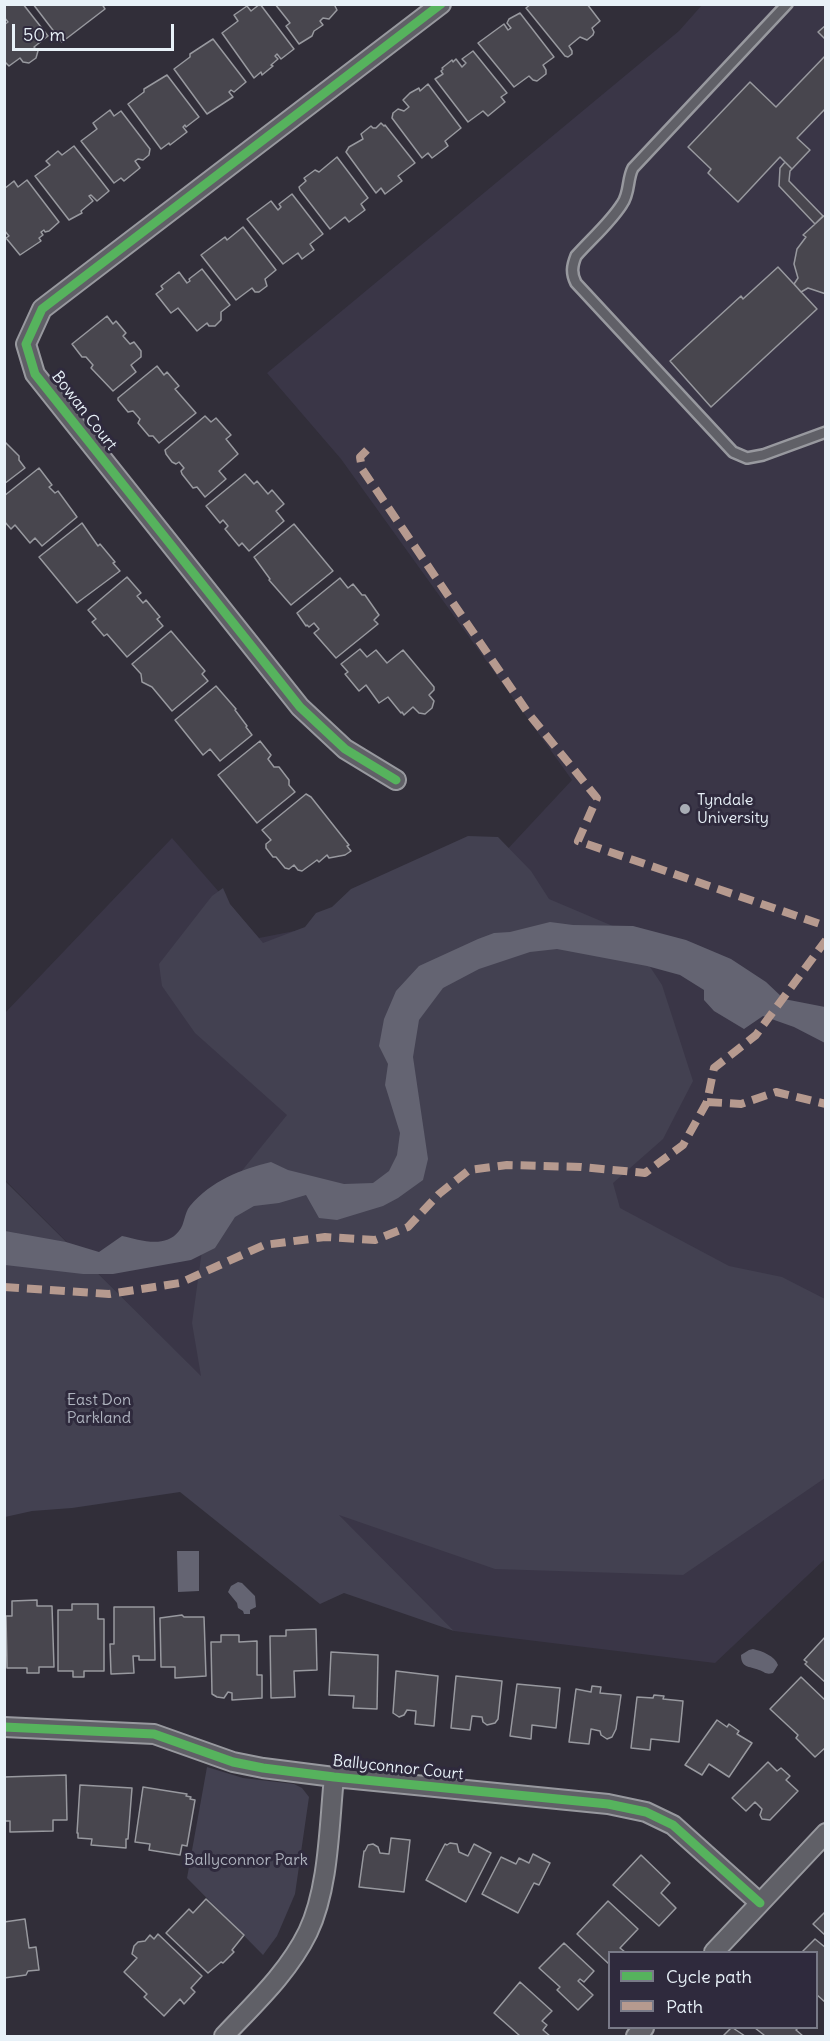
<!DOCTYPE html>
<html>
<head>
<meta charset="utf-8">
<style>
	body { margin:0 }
	#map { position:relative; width:830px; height:2041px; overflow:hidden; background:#312e39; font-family:Delius,sans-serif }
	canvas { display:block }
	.frame { position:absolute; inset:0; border:6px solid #e8f1f8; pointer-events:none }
	.legend { position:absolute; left:608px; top:1951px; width:210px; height:78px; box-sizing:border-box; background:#2f2a3d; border:2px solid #797a88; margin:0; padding:8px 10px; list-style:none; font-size:18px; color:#e8f1f8 }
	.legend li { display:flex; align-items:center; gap:12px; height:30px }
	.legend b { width:30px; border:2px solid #797a88 }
	.scale { position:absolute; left:12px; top:24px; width:162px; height:27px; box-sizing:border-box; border:3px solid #e8f1f8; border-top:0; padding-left:8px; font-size:18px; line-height:21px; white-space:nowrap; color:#e8f1f8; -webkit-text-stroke:4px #2f2a3d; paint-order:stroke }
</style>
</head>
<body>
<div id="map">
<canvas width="830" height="2041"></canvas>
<div class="frame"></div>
<ul class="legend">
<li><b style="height:8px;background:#56b35d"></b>Cycle path</li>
<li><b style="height:8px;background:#b69a8f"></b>Path</li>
</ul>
<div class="scale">50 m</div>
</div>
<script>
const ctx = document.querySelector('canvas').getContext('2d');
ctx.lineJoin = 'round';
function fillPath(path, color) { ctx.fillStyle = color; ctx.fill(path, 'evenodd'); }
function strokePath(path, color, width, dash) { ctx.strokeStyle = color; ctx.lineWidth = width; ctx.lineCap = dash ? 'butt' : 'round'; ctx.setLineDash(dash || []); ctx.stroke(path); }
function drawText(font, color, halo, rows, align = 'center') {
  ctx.font = font + ' Delius,sans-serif'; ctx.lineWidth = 6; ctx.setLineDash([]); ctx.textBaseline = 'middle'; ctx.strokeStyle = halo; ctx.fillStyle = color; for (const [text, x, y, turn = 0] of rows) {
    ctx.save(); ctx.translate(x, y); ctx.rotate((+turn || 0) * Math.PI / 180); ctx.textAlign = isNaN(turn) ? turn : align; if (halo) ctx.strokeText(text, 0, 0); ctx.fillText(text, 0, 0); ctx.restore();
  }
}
const built = new Path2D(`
	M702,5h123v1554l-110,104 -261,-32 -449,-451 -1,-166 168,-176 87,100 203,-40 110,-118 -231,-321 -74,-86 412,-342z`);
const green = new Path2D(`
	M468,836l30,1 33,34 18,28 78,33 35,53 31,96 -30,58 -50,44 7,25 109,58 53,11 43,22v179l-142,97 -188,-6 -156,-54 115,116 -110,-38 -24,11 -140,-112 -108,16 -40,3 -27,6 -1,-337 197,196 -9,-53 15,-109 80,-99 -92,-82 -33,-47 -3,-22 53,-68 11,-8 7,16 33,39 42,-16 11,-14 16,-6 19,-18z
	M207,1767l36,11 51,6 8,4 7,9 -14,97 -18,42 -14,19 -76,-77z`);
const water = new Path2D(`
	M550,922l23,3 60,1 53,14 45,19 35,23 18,17 41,8v36l-31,-16 -31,-11 -19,13 -30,-18 -10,-11v-10l-24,-15 -33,-9 -90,-17 -27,3 -51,17 -36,19 -24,32 -6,37 15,102 -5,21 -25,18 -15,8 -46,14 -18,-2 -13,-23 -27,8 -25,3 -19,11 -20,31 -24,12 -78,14h-30l-78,-9v-34l61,11 33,10 23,-16c18,4 43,13 57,-5 6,-7 5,-18 11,-25 22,-26 50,-36 81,-44l17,8 56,14 29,-1 16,-12 8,-16 3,-22 -15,-48 3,-21 -9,-18 5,-27 12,-28 23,-25 59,-27 16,-6 16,-1z
	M177,1551h22v40l-21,1z
	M238,1582l4,1 13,13 1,11 -6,3v4h-6l-1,-3 -5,-3 -1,-5 -9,-11 3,-6z
	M753,1649c9,2 22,7 25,16l-5,8c-7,2 -8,-1 -14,-3 -10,-4 -18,-2 -18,-15l8,-5z`);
const building = new Path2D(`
	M23,4l25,32 -14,11 4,4 -2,7 -7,5 -6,-1 -3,-4 -11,8 -5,-5v-36l4,-3 -4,-5v-12z
	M33,4h69l3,5 -43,33z
	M260,4l34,45 -13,10 -4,-5 -2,2 3,3 -7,6 2,1 -11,9 -1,-3 -7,6 -32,-45 16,-12 -4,-6 13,-9 4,5z
	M275,4h59l3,6 -8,9 -6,-1 -3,3 3,4 -9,6 -2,5 -13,8 -13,-18 4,-3z
	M531,4h56l13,17 -8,7 2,4 -1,3 -6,5 -7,-3 -11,9 3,5v3l-4,3 -3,-1 -39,-48z
	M520,13l34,44 -11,8 3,5v4l-9,7 -4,-1 -4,-4 -15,11 -36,-44 26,-19 4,6 3,-2 -4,-5 2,-4z
	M826,25v15l-8,-8z
	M213,39l33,43 -12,10 -3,-2 -2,2 4,5 -26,17 -33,-45 16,-12v-3z
	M473,51l34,42 -6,4 4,5 -17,14 -5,-5 -15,11 -33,-43 8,-5 -2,-3 2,-2 -1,-1 10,-8 1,2 3,-3 6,8 4,-4 -4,-4z
	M826,55v53l-29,30 13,12 -18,19 -12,-12 -42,45 -30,-29 3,-4 -23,-22 62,-65 26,25z
	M167,75l32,42 -13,10 -1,-2 -2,2 4,5 -17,13 -1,-2 -8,6 -33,-45 16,-12v-3z
	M428,84l33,44 -16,13 3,5 -16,12 -4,-5 -6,5 -30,-40 1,-5 5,-4 6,2 5,-4 -6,-7 7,-7 9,-5 1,3z
	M110,110l4,6 7,-5 29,38 -1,6 -6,5 -5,-1 -3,2 5,7 -16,13 -3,-3 -7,5 -33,-42 16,-12 -4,-6z
	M381,123l3,3 1,-1 30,38 -17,13 4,5 -17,13 -4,-6 -5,5 -30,-41 3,-5 14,-8 -2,-5 10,-8 2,2h3z
	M74,146l35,45 -12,10 -6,-6 -2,1 4,5 -12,10 1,2 -13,7 -34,-44 15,-11 -4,-4 12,-10 4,4z
	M337,157l31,41 -7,6 4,6 -16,12 -4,-5 -15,12 -30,-39 -1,-3 7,-6 -2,-3 11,-8 4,2z
	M785,162l7,7 -2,2 -1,10 34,35 -8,8 -36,-38 1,-18z
	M27,180l32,42 -10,9 -4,1 -1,-2 -3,2 2,3 -4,3 2,3 -21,14 -14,-17 3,-2 -5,-6v-41l10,-8 4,6z
	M292,194l31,40 -13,10 4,6 -12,9 -4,-6 -15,11 -36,-45 24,-18 7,9 3,-3 -2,-3z
	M826,214v80l-18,-6 -7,4 -7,-8 4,-6 -4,-14 3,-15 9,-12 -3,-2z
	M243,227l33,43 -11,9 2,7 -8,6h-4l-3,-4 -16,12 -35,-45 24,-18 2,3z
	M778,267l39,42 -106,98 -41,-46 71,-65 2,3z
	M202,269l28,36 -9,7v8l-6,6h-6l-2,-3 -10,8 -19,-23 -7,5 -15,-19 7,-5 -2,-3 18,-14 8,11 3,-2 -1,-2z
	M107,316l6,8 3,-3 10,12 -3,3 7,8 4,-2 7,9v6l-10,8 5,7 -23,19 -22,-23 2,-3 -7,-8h-4l-10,-13z
	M157,366l7,9 3,-3 12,14 -4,3 21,24 -37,30 -6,-7h-4l-11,-13 2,-4 -7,-8 -5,1 -10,-12v-2z
	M205,416l6,6 5,-4 15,17 -5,4 12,15 -19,17 7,8 -21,18 -8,-10 -4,1 -11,-14 -1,-3 3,-3 -5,-6 -3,2 -4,-2 -6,-8 -1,-4z
	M5,442l14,14v4l6,8 -21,16z
	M39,468l13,17 -3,2 6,6 3,-2 19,26 -35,29 -7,-8 -5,5 -15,-18 -4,4 -7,-8v-25z
	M245,474l9,10 3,-3 11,13 4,-4 12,14 -8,7 8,10 -35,30 -7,-8 -3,3 -14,-17 3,-3 -5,-6 -3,3 -14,-17z
	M82,523l16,23 2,-2 15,18 -2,1 7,8 -43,32 -38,-46z
	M294,524l39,47 -42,34 -22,-25 1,-1 -16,-22z
	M127,577l14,16 -4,3 6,7 3,-3 14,17 -3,2 6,7 -36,31 -20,-23 -3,2 -12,-14 4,-3 -8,-9z
	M340,578l8,10 5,-4 9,11h3l14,20 -5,5 4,4 -42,34 -22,-25 5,-4 -5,-6 -5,4 -2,-2 -1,1 -9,-13z
	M171,631l34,40 -3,3 6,7 -36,30 -20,-24 -10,-5 -1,-8 -9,-10z
	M360,649l7,8 9,-7 11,13 16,-13 31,37v3l-5,5 5,6 -2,7 -7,6 -6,-1 -6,-6 -9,8 -2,-3 -1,1 -13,-16 -9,6 -13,-18 -7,6 -14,-17 3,-2 -7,-8z
	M216,686l20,23 -1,1 12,16 -1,1 6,8 -32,26 -10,-12 -7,6 -28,-35z
	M260,741l11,14 -3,4 6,8h5l10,13v5l6,7 -38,31 -39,-48z
	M306,794l5,3 38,48 -2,1 4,5 -6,4 -16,3 -2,-3 -8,7 -2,-2 -4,3 -11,8 -4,-1 -4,-5 -5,4 -4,-1 -9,-11h-3l-7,-9v-4l5,-4 -9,-10z
	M37,1600v6h15l2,61h-15v6h-12v-5h-20l-1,-52h6v-15z
	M72,1604h26v15h6v52h-20v6h-11v-6h-15v-61h14z
	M114,1607h40l1,53h-16v-4h-6l1,17 -23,1 -1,-30h4z
	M182,1615l2,2h20l2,59 -31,2v-11h-14l-1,-49z
	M316,1629l1,41 -23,1 1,26 -24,1 -1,-62h16v-6z
	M221,1635h18v7l18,-1v34h5v23l-30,2v-7l-4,-1 -4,6 -7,-1 -5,-3 -1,-52h10z
	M826,1636v47l-21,-19 2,-2 -3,-2z
	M331,1652l47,3 -1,54 -24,-1 1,-12 -25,-1z
	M396,1671l42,5 -4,50 -19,-2 1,-13 -9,-1 -3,5 -5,2 -6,-4z
	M456,1676l46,5 -4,38 -3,4 -8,2 -4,-3 -1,-5 -10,-1 -2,14 -19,-2z
	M801,1677l25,24v46l-11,10 -19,-19 2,-3 -28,-26z
	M517,1684l43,4 -4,40 -24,-3 -1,14 -21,-3z
	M592,1686l9,1 -1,6 21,2 -5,34 -4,8 -5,2 -6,-4 -1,-4 -9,-2 -2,15 -20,-2 7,-53 15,3z
	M654,1695l10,1 -1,3 20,2 -4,41 -28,-3 -1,11 -19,-2 6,-51 16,1z
	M717,1720l10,7 2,-3 10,7 -2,3 15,9 -23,34 -20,-13 -7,11 -17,-10z
	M768,1762l9,9 4,-3 9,8 -4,4 12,11 -28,29 -8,-1 -2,-4 2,-6 -7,-7 -9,9 -14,-13z
	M66,1775l1,45h-14v11l-43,1v-11h-5l-1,-44z
	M80,1785l52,3 -4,51h-2v9l-35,-3 1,-6 -14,-1v-5h-1z
	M143,1787l44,7 -1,2 5,1 -1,2 5,1 -8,46 -5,-1 -2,10 -31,-5 1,-6 -15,-2z
	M391,1838l19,2 -6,52 -45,-5 5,-36h1l3,-6 5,-1 5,3 2,6 9,1z
	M450,1843l7,1 2,8 9,4 6,-12 17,9 -25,49 -40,-22 19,-36 2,1z
	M533,1854l17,9 -11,22 -5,-2 -16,30 -36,-19 19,-37 15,7 3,-6 10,5z
	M641,1855l29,28 -9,10 15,15 -17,18 -46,-41z
	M206,1899l38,36 -12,15 2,2 -11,11 -2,-1 -13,11 -42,-40 23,-24 4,4z
	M608,1901l30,28 -18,19 5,4h-15v13l-33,-31z
	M826,1911v25l-13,-12z
	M25,1919l4,29 7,-1 3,23 -11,1 -2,4 -22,3v-56z
	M158,1934l44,42 -11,12 4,4 -11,12 -4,-5 -16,17 -20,-19 3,-3 -23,-22 13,-14 -5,-4 2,-8 4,-4 7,-1 5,-6 4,4z
	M815,1939l11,9v55l-10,-9v-42h-14z
	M564,1943l30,28 -10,11 -4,-3 -2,2 15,14 -15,15 -21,-20 3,-3 -21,-19z
	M520,1982l32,29 -10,10 5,4 -4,5 7,6h-30l-26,-23z
	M731,2028h2l12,8h-22z
	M755,2028h43l-2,2 7,6h-40l1,-1z`);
const service = new Path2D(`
	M787,4l-154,164c-6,11 -3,25 -11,36 -12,19 -31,35 -46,52 -4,10 -5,17 0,27l157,169 14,6 16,-3 63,-23`);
const minor = new Path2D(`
	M396,780l-51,-31 -45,-42 -265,-333 -9,-30 16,-35 399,-305
	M4,1727l150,7 79,28 30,6 71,9 274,27 38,8 27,13 87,78
	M714,1952l112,-119
	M224,2036c30,-32 64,-63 84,-104 21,-44 21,-106 26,-155
	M636,2036l8,-8`);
const quiet = new Path2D(`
	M367,450l-7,7 2,12 166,244 69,85 -19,43 248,85
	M707,1102l34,2 35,-12 50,12
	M4,1287l105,7 71,-11 84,-38 61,-8 50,3 33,-13 31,-33 30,-24 38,-5 74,2 64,6 38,-28 24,-43 7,-34 42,-33 70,-95`);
const cycleway = new Path2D(`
	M396,780l-51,-31 -45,-42 -265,-333 -9,-30 16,-35 399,-305
	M4,1727l150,7 79,28 30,6 71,9 274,27 38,8 27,13 87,78`);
const markers = [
	[685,809,6,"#a8adb5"]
];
const streetNames = [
	["Bowan Court",84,411,52],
	["Ballyconnor Court",398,1768,6]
];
const poiNames = [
	["Tyndale",697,800],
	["University",697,818]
];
const parkNames = [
	["East Don",99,1400],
	["Parkland",99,1418],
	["Ballyconnor Park",246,1860]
];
fillPath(built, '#3a3647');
fillPath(green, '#434151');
fillPath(water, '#646472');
fillPath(building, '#48464e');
strokePath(building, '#98999f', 1.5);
strokePath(service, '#98999f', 14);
strokePath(minor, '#98999f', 22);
strokePath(service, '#606067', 9);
strokePath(minor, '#606067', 18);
strokePath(quiet, '#b69a8f', 8, [15, 8]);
strokePath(cycleway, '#56b35d', 9);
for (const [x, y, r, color] of markers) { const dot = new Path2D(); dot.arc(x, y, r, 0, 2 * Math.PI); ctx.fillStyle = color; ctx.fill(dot); strokePath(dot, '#2f2a3d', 2); }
drawText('16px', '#e8f1f8', '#2f2a3d', streetNames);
drawText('16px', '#e8f1f8', '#2f2a3d', poiNames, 'left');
drawText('16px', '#afb4bf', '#2f2a3d', parkNames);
</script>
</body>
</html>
